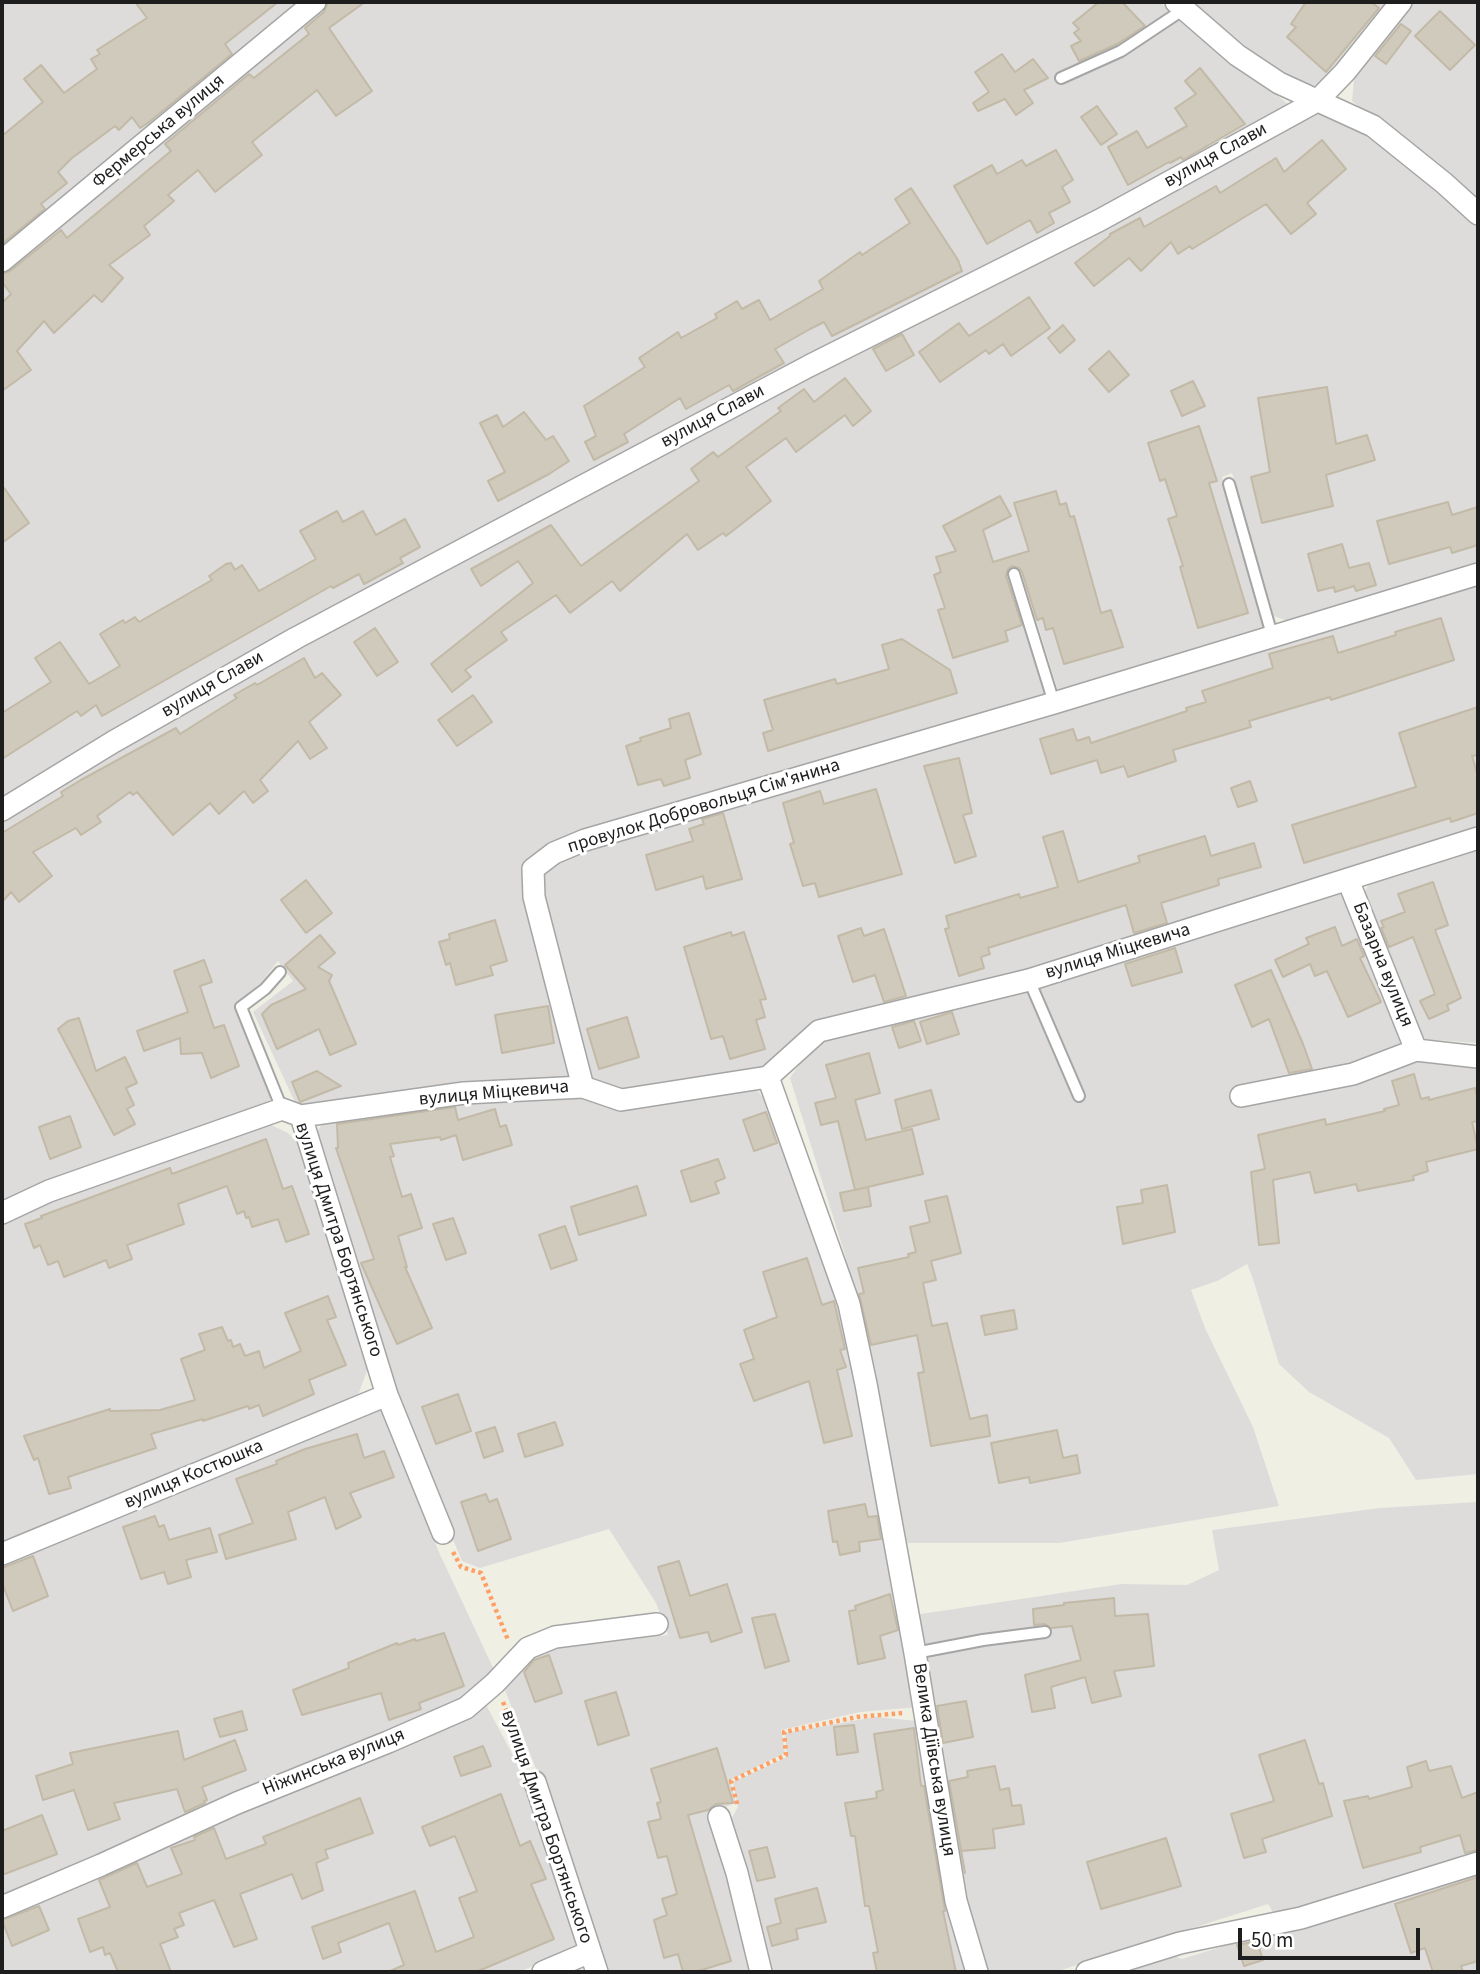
<!DOCTYPE html>
<html>
<head>
<meta charset="utf-8">
<style>
	body { margin:0 }
	#map { position:relative; width:1480px; height:1974px; overflow:hidden; background:#f0efe4; font-family:"Source Sans 3",sans-serif }
	canvas { display:block }
	.frame { position:absolute; inset:0; border:4px solid #1e1e1e; pointer-events:none }
	.scale { position:absolute; left:1238px; top:1928px; width:182px; height:32px; box-sizing:border-box; border:4px solid #1e1e1e; border-top:0; padding-left:9px; font-size:21px; line-height:24px; white-space:nowrap; color:#1e1e1e; -webkit-text-stroke:5px #fff; paint-order:stroke }
</style>
</head>
<body>
<div id="map">
<canvas width="1480" height="1974"></canvas>
<div class="frame"></div>
<div class="scale">50 m</div>
</div>
<script>
const ctx = document.querySelector('canvas').getContext('2d');
ctx.lineJoin = 'round';
function fillPath(path, color) { ctx.fillStyle = color; ctx.fill(path, 'evenodd'); }
function strokePath(path, color, width, dash) { ctx.strokeStyle = color; ctx.lineWidth = width; ctx.lineCap = dash ? 'butt' : 'round'; ctx.setLineDash(dash || []); ctx.stroke(path); }
function drawText(font, color, halo, rows, align = 'center') {
  ctx.font = font + ' "Source Sans 3",sans-serif'; ctx.lineWidth = 6; ctx.setLineDash([]); ctx.textBaseline = 'middle'; ctx.strokeStyle = halo; ctx.fillStyle = color; for (const [text, x, y, turn = 0] of rows) {
    ctx.save(); ctx.translate(x, y); ctx.rotate((+turn || 0) * Math.PI / 180); ctx.textAlign = isNaN(turn) ? turn : align; if (halo) ctx.strokeText(text, 0, 0); ctx.fillText(text, 0, 0); ctx.restore();
  }
}
const residential = new Path2D(`
	M2,2h304l-304,250z
	M323,2h836l134,106 -1291,694v-532z
	M1186,2h208l-72,85 -31,-7z
	M1408,2h70v201l-126,-102 3,-30z
	M1320,110l63,32 95,84v342l-183,56 -21,-8 -42,-143 -10,4 43,154 -206,63 -40,-130 -13,5 40,130 -514,165 44,210 -11,9 -265,30 -47,-101 40,-31 -15,-20 -19,24 -23,19 37,93 -18,15 -253,94v-389l296,-175z
	M1478,580v250l-453,140 -210,57 -46,39 -70,18 -92,8 -17,-11 -50,-189 3,-21 10,-12z
	M1478,844v199l-57,-4 -59,-143 11,-19z
	M1332,892l15,4 58,141 -7,16 -90,24 -79,17 4,12h11l121,-29 73,-21 40,3v415l-62,6 -27,-42 -80,-46 -30,-28 -26,-85 -6,-15 -30,17 -26,9 14,38 48,99 26,79 -220,37h-154l-60,-288 -55,-177 20,-29 26,-15z
	M753,1086l24,27 67,193 74,401 -58,5 -79,18 4,23 -55,27 6,23 -14,5 31,164h-145l-37,-94 -31,-99 -37,-94 15,-22 31,-14 119,-14 -12,-32 -47,-74 -129,39 -18,-7 -71,-168 -76,-258 7,-11 141,-27z
	M269,1124l19,9 13,14 21,72 43,129 2,23 -9,24 -32,20 -324,126v-320l132,-51z
	M383,1405l55,145 58,124 -35,29 -459,198v-342z
	M1478,1502v355l-201,62 -9,-15 -213,68h-66l-12,-14 -63,-343 207,-31 66,1 32,-15 -7,-40 168,-22z
	M484,1701l42,79 53,166 -60,26h-517v-61z
	M875,1717l43,4 53,251h-201l-40,-151 8,-14 -5,-25 54,-25 -2,-24z
	M1478,1868v104h-368l61,-17 11,4z`);
const building = new Path2D(`
	M135,2h143l-53,42 7,10 -84,69 -8,5 -8,-11 -13,13 -4,-4 -43,32 -14,14 9,11 -26,21 4,5 -43,35v-108l41,-34 -19,-23 17,-14 23,28 33,-24 -6,-10 9,-5 -3,-4 50,-32z
	M328,2h37l-36,26 43,63 -36,25 -19,-26 -65,52 10,13 -47,37 -17,-22 -30,25 6,6 -30,25 6,9 -41,30 14,13 -21,24 -8,-7 -40,38 -10,-12 -27,30 14,19 -29,21v-88l9,-9 -9,-12v-8l8,-3 51,-41 6,8 104,-87 -6,-7 84,-70 5,4 55,-44 -4,-6 19,-16z
	M1099,2h23l23,24 -28,18 -38,17 -8,-15 10,-5 -7,-8 5,-4 -6,-6z
	M1306,2h65l8,6 -53,64 -39,-35 9,-10 -5,-3z
	M1440,11l35,34 -25,25 -35,-34z
	M1401,24l10,7 -25,33 -11,-8z
	M1002,54l13,18 18,-13 15,19 -24,12 9,13 -17,12 -11,-16 -27,12 -5,-8 16,-11 -14,-20z
	M1200,68l45,56 -62,36 -2,-3 -11,6 -1,-1 -41,23 -20,-38 29,-16 10,17 40,-22 -12,-18 21,-14 -11,-13z
	M1097,106l20,28 -16,11 -20,-28z
	M1322,140l24,29 -39,34 9,11 -25,20 -25,-30 -74,45 -2,-3 -12,8 -7,-12 -30,29 -12,-13 -35,28 -19,-23 35,-27v-2l30,-16 4,9 72,-41 4,7 56,-35 8,14z
	M1056,150l17,30 -11,7 8,15 -21,11 5,10 -17,10 -7,-13 -43,24 -33,-58 38,-21 5,9 25,-14 4,6z
	M911,188l47,72 4,11 -130,65 -8,-14 -14,7 -35,20 9,14 -51,28 -4,-6 -43,24 -6,-11 -56,36 4,8 -34,18 -9,-18 11,-6 -12,-30 61,-39 -6,-9 39,-26 3,6 36,-20 -2,-4 22,-13 5,8 17,-9 11,20 53,-31 -4,-8 41,-29 2,3 48,-32 -15,-24z
	M1029,297l21,31 -39,28 -8,-12 -14,10 -3,-4 -46,32 -21,-30 40,-29 10,13z
	M1063,325l12,15 -15,13 -12,-15z
	M902,334l12,21 -28,16 -13,-22z
	M1109,351l20,24 -20,17 -20,-23z
	M845,378l26,33 -18,15 -8,-11 -49,37 -10,-14 -40,29 25,34 -45,35 -3,-3 -25,17 -11,-16 -67,57 -8,-10 -42,32 -14,-18 -55,37 6,8 -42,30 6,7 -19,15 -21,-28 102,-81 -15,-22 -37,25 -10,-17 80,-44 30,41 118,-85 -8,-12 22,-17 5,5 63,-46 -3,-3 26,-19 10,13z
	M1193,381l12,25 -23,10 -11,-25z
	M1327,387l9,57 31,-9 8,25 -49,15 7,31 -71,17 -11,-46 19,-5 -12,-74z
	M524,412l22,28 7,-4 16,25 -20,13 -51,27 -10,-20 17,-9 -25,-49 17,-8 6,12z
	M1199,426l18,55 -8,2 39,130 -50,15 -18,-61 3,-1 -15,-47 9,-3 -12,-37 -5,2 -12,-38z
	M2,485l27,38 -27,20z
	M1056,491l4,14 6,-2 4,14 4,-1 27,97 10,-3 12,37 -59,17 -11,-36 -7,2 -3,-12 -6,2 -15,-48 -3,-4 -7,-2 -4,3 -2,7 16,49 -17,6 3,10 -55,17 -15,-48 7,-2 -11,-33 7,-3 -5,-15 20,-6 -13,-25 57,-30 11,20 -28,14 10,32 36,-11 -15,-48z
	M1448,502l4,13 26,-8v38l-26,8 -2,-6 -61,17 -12,-43z
	M337,511l6,11 20,-11 13,24 29,-16 15,28 -20,11 3,5 -39,21 -5,-10 -26,14 -2,-2 -229,130 -6,-11 -15,11 -4,-5 -75,48v-46l49,-31 -16,-24 25,-16 29,42 31,-18 -20,-32 23,-14 2,3 10,-6 4,5 73,-42 -3,-4 17,-12 5,-1 4,7 7,-5 17,26 57,-32 -16,-28z
	M1342,544l7,24 20,-5 7,22 -20,6 -2,-5 -19,6 -1,-5 -16,4 -10,-37z
	M1441,618l13,42 -123,40 -1,-3 -81,24 2,6 -78,23 3,11 -48,16 -4,-11 -23,7 -4,-13 -46,14 -11,-35 33,-10 4,12 12,-4 2,6 96,-32 -1,-3 20,-6 -4,-11 71,-23 -4,-14 64,-18 5,17 58,-18 -1,-3z
	M375,628l23,34 -21,14 -23,-34z
	M902,639l48,31 7,23 -189,58 -5,-18 10,-3 -9,-30 71,-21 2,5 52,-15 -7,-24z
	M304,658l11,20 7,-5 19,22 -32,27 18,26 -17,11 -12,-18 -38,39 8,11 -15,12 -9,-12 -25,23 -9,-11 -37,32 -36,-43 -4,3 -3,-3 -33,24 4,6 -20,13 -5,-7 -43,24 19,24 -33,26 -8,-10 -9,10v-69l61,-37 -2,-4 20,-12 95,-52 4,6 57,-36 -3,-3 21,-12 2,2z
	M473,695l19,27 -35,24 -19,-26z
	M1478,707v48l-6,1 6,20v37l-27,9 -1,-4 -146,45 -12,-38 124,-38 -17,-54z
	M689,713l12,41 -16,6 5,18 -26,8 -3,-7 -23,6 -12,-39 15,-5 -1,-3 31,-10 -2,-9z
	M959,758l13,55 -9,2 13,41 -21,7 -31,-97z
	M1250,781l7,20 -19,6 -7,-19z
	M876,789l26,85 -83,23 -4,-14 -12,3 -13,-42 4,-1 -11,-40 37,-12 4,13z
	M723,813l19,66 -36,10 -3,-13 -47,14 -10,-35 47,-14 -4,-12 15,-5 -2,-5z
	M1063,831l15,51 62,-20 -2,-6 67,-20 6,20 43,-13 7,24 -43,12 1,6 -58,18 6,20 -33,10 -8,-28 -138,43 2,6 -9,3 3,11 -25,8 -14,-47 4,-1 -3,-12 73,-22 1,4 38,-11 -15,-50z
	M306,880l26,33 -26,20 -25,-33z
	M1433,882l15,43 -13,5 26,68 -14,7 2,5 -20,9 -9,-18 15,-7 -22,-57 -24,10 -8,-19 3,-1 -3,-6 24,-9 -7,-18z
	M495,920l12,41 -17,5 3,9 -37,10 -6,-22 -4,2 -7,-23 11,-3 -1,-5z
	M1335,927l7,19 15,-7 7,17 -4,2 21,44 -33,15 -21,-46 -12,5 -5,-12 -27,13 -8,-17 34,-16 -3,-6z
	M861,928l3,8 20,-7 22,67 -22,6 -9,-27 -22,7 -15,-46z
	M731,932l1,4 12,-4 22,67 -6,1 5,17 -9,3 9,29 -35,10 -7,-23 -12,3 -27,-92z
	M320,935l15,18 -17,14 14,8 -3,6 27,63 -26,11 -11,-26 -42,20 -15,-35 9,-9 35,-16 -21,-24z
	M1175,948l7,24 -50,14 -7,-22z
	M204,960l8,22 -12,4 14,42 10,-3 15,41 -28,12 -9,-25 -21,1 -1,-16 -36,13 -7,-20 51,-19 -14,-41z
	M1271,970l32,74 9,25 -23,4 -20,-54 -17,8 -17,-42z
	M548,1006l6,37 -52,10 -7,-38z
	M952,1012l7,22 -32,10 -7,-22z
	M627,1017l12,40 -40,12 -12,-40z
	M79,1018l17,53 29,-14 12,26 -11,5 8,17 -7,4 8,15 -21,11 -56,-106 10,-8z
	M914,1021l7,20 -22,7 -7,-21z
	M869,1053l11,40 -25,7 11,40 46,-11 11,45 -68,16 -17,-69 -17,4 -6,-22 21,-5 -10,-33z
	M317,1071l24,15 -41,16 -8,-20z
	M1414,1074l7,25 8,-2v3l46,-12 3,12v21l-6,1 6,27 -52,13 2,9 -15,5 1,4 -56,11 -2,-7 -41,9 -5,-21 -37,8 6,63 -20,2 -8,-73 14,-3 -7,-34 67,-16 1,6 59,-14 -1,-2 15,-4 -7,-24z
	M931,1090l8,29 -37,10 -7,-29z
	M455,1107l3,13 37,-11 5,18 6,-2 6,20 -49,15 -7,-25 -15,5 -1,-3 -50,7 4,12 -4,1 12,40 9,-3 11,34 -24,8 9,31h-2l27,61 -35,16 -36,-81 13,-4 -38,-111h2l-1,-24z
	M766,1112l11,31 -23,8 -11,-31z
	M70,1116l11,31 -31,12 -11,-32z
	M266,1139l17,50 9,-3 17,48 -23,8 -8,-23 -26,8 -3,-10 -3,1 -2,-7 -7,3 -10,-28 -49,18 6,20 -57,21 5,14 -23,9 -3,-8 -42,17 -6,-16 -10,4 -8,-20 -6,3 -9,-24 17,-6 -1,-2 129,-48 2,6z
	M718,1159l7,19 -10,4 4,11 -28,9 -10,-31z
	M1167,1185l8,47 -52,12 -6,-37 26,-4 -2,-13z
	M637,1186l9,29 -67,20 -8,-28z
	M868,1187l3,19 -27,5 -4,-18z
	M947,1196l14,57 -30,8 5,19 -13,3 9,43 15,-3 23,96 17,-4 3,21 -59,10 -13,-73 6,-1 -7,-37 -46,10 -12,-51 5,-1 -6,-25 51,-11 -1,-3 8,-2 -6,-25 20,-5 -5,-21z
	M453,1218l13,35 -20,7 -13,-36z
	M565,1226l12,34 -26,9 -12,-34z
	M807,1258l15,47 12,-4 11,48 -5,1 6,17 -9,3 15,66 -28,7 -15,-62 -55,20 -14,-37 14,-5 -10,-29 33,-13 -14,-45z
	M328,1296l8,21 -9,3 19,45 -37,15 5,14 -51,22 -4,-11 -10,4 -1,-3 -45,15v-2l-52,15 5,14 -88,29 3,11 -22,6 -11,-36 -4,2 -10,-24 86,-27v2l50,-1 35,-10 -14,-41 24,-9 -6,-16 23,-7 6,14 3,-1 2,7 7,-3 5,12 14,-5 5,17 37,-17 -16,-38z
	M1014,1310l3,19 -32,6 -4,-19z
	M458,1394l13,37 -35,13 -14,-37z
	M555,1422l8,23 -38,12 -7,-23z
	M495,1427l8,24 -19,7 -8,-25z
	M1057,1430l6,28 14,-3 3,18 -50,10 -1,-6 -30,6 -8,-40z
	M357,1434l7,24 20,-7 10,26 -44,16 11,24 -25,12 -11,-32 -37,15 8,27 -70,20 -7,-24 34,-12 -17,-44 41,-15 -1,-3 29,-12z
	M486,1494l3,8 8,-3 14,40 -33,12 -17,-49z
	M865,1504l3,13 9,-1 4,23 -22,3 1,9 -20,4 -3,-14 -4,1 -5,-31z
	M155,1516l4,11 5,-2 5,15 41,-12 7,24 -31,8 5,17 -23,7 -4,-12 -23,7 -18,-52z
	M33,1556l15,40 -35,15 -11,-28v-15z
	M679,1561l11,35 37,-12 15,48 -31,10 -3,-10 -28,6 -22,-71z
	M890,1594l8,36 -18,6 5,22 -27,6 -9,-53 7,-1 -1,-4z
	M1114,1598l1,18 33,-2 6,52 -40,5 7,25 -29,7 -7,-26 -34,10 4,21 -23,4 -7,-37 56,-15 -9,-34 -21,2 -6,-4 -11,1 -1,-16 31,-4v-2z
	M775,1614l14,47 -24,7 -13,-50z
	M444,1633l20,53 -45,17 2,6 -32,11 -8,-27 -79,22 -9,-25 56,-22 -1,-5 49,-20 1,2 17,-6 1,2z
	M549,1655l13,38 -27,9 -11,-30 10,-12z
	M616,1692l13,43 -31,10 -13,-44z
	M966,1701l7,36 -30,6 -6,-37z
	M242,1711l5,19 -27,7 -6,-18z
	M854,1725l4,27 -21,3 -3,-28z
	M914,1728l7,58h3l21,125h-2l13,61h-79l-4,-19 5,-1 -9,-46h-4l-10,-70h-4l-6,-33 32,-5 -1,-6 7,-2 -9,-56z
	M178,1731l6,29 51,-20 11,30 -44,17 5,13 -3,1 1,2 -20,9 -8,-23 -63,14 6,16 -32,11 -14,-40 -31,10 -7,-24 37,-12 -3,-11z
	M1305,1740l14,44 4,-1 9,33 -70,23 4,13 -22,6 -13,-44 43,-13 -15,-46z
	M483,1746l8,20 -30,10 -7,-19z
	M717,1748l16,55 -17,1 -8,6 -20,5 43,146 -36,11h-12l-5,-18 -14,4 -10,-38 13,-5 -5,-16 15,-5 -10,-38 -9,2 -10,-36 13,-3 -4,-16 4,-1 -10,-33z
	M1426,1761l3,10 22,-5 11,32 16,-6v58l-13,3 -5,-18 -40,12 1,5 -58,16 -19,-67 24,-5 1,3 43,-12 -5,-20z
	M995,1766l5,24 9,-2 3,18 9,-1 3,19 -31,5 2,19 -34,3 4,22 -16,-92 19,-4 -1,-6z
	M501,1794l19,52 10,-5 16,38 -15,5 23,55 -78,33h-88l16,-7 -15,-42 -51,20 3,9 -18,7 -11,-32 103,-36 21,61 38,-15 -15,-39 18,-7 -22,-55 -25,10 -8,-19z
	M360,1798l13,35 -48,17 3,8 -12,5 7,27 -21,9 -10,-25 -52,20 17,45 -23,8 -20,-47 -35,13 5,12 -10,4 4,8 -18,7 11,28h-53l-8,-19 -5,2 -2,-8 -13,5 -12,-33 32,-12 -11,-27 38,-17 10,24 35,-13 -11,-26 24,-8 -1,-3 20,-9 12,31 40,-15 -3,-7z
	M42,1815l15,39 -55,21v-44z
	M1166,1838l15,48 -80,23 -14,-47z
	M767,1847l8,30 -18,4 -8,-30z
	M1478,1877v84l-17,5 2,6h-30l-8,-24 -14,5 -16,-49z
	M817,1888l9,34 -30,7 2,10 -26,7 -5,-19 14,-4 -6,-24z
	M39,1906l10,24 -37,16 -10,-26z
	M1257,1941l6,19 -19,6 -7,-21z`);
const path = new Path2D(`
	M453,1552l8,15 20,6 27,67
	M503,1702l24,60
	M737,1804l-6,-23 55,-26 -2,-23 73,-15 46,-4`);
const service = new Path2D(`
	M1061,78l60,-27 63,-42
	M1229,484l43,151
	M1014,574l40,129
	M280,972l-15,17 -24,18 41,102
	M1029,980l50,116
	M915,1653l68,-13 62,-8`);
const minor = new Path2D(`
	M1176,2l61,53 42,28 94,43 71,57 34,31
	M2,261l313,-259
	M2,810l111,-68 183,-104 513,-272 291,-146 217,-119 28,-29 56,-70
	M1348,880l68,170
	M768,1077l81,227 17,80 49,269 41,248 21,71
	M583,1087l-49,-190 -1,-28 21,-16 31,-13 469,-137 424,-129
	M1241,1096l112,-22 63,-24 62,7
	M301,1116l163,-23 119,-6 38,13 147,-23 51,-46 210,-51 449,-142
	M2,1213l47,-22 233,-82 19,7 86,279 56,138
	M2,1554l385,-159
	M535,1782l62,190
	M719,1817l18,56 24,99
	M2,1907l99,-42 136,-62 151,-61 78,-34 29,-25 33,-35 27,-11 102,-13
	M543,1972l47,-20
	M1087,1972l93,-29 121,-25 177,-55`);
const streetNames = [
	["Фермерська вулиця",159,132,-40],
	["вулиця Слави",1216,156,-29],
	["вулиця Слави",713,417,-28],
	["вулиця Слави",213,685,-30],
	["провулок Добровольця Сім'янина",704,807,-17],
	["вулиця Міцкевича",1118,952,-17],
	["Базарна вулиця",1382,965,68],
	["вулиця Міцкевича",494,1094,-5],
	["вулиця Дмитра Бортянського",338,1240,72],
	["вулиця Костюшка",194,1475,-23],
	["Велика Діївська вулиця",933,1760,81],
	["Ніжинська вулиця",334,1763,-22],
	["вулиця Дмитра Бортянського",546,1827,71]
];
fillPath(residential, '#dddcdb');
fillPath(building, '#d0cabd');
strokePath(building, '#c2baa6', 2);
strokePath(service, '#a5a5a5', 14);
strokePath(minor, '#a5a5a5', 24);
strokePath(path, '#fe9f66', 4.5, [3.5, 3.5]);
strokePath(service, '#fff', 10);
strokePath(minor, '#fff', 21);
drawText('19px', '#1e1e1e', '#fff', streetNames);
</script>
</body>
</html>
